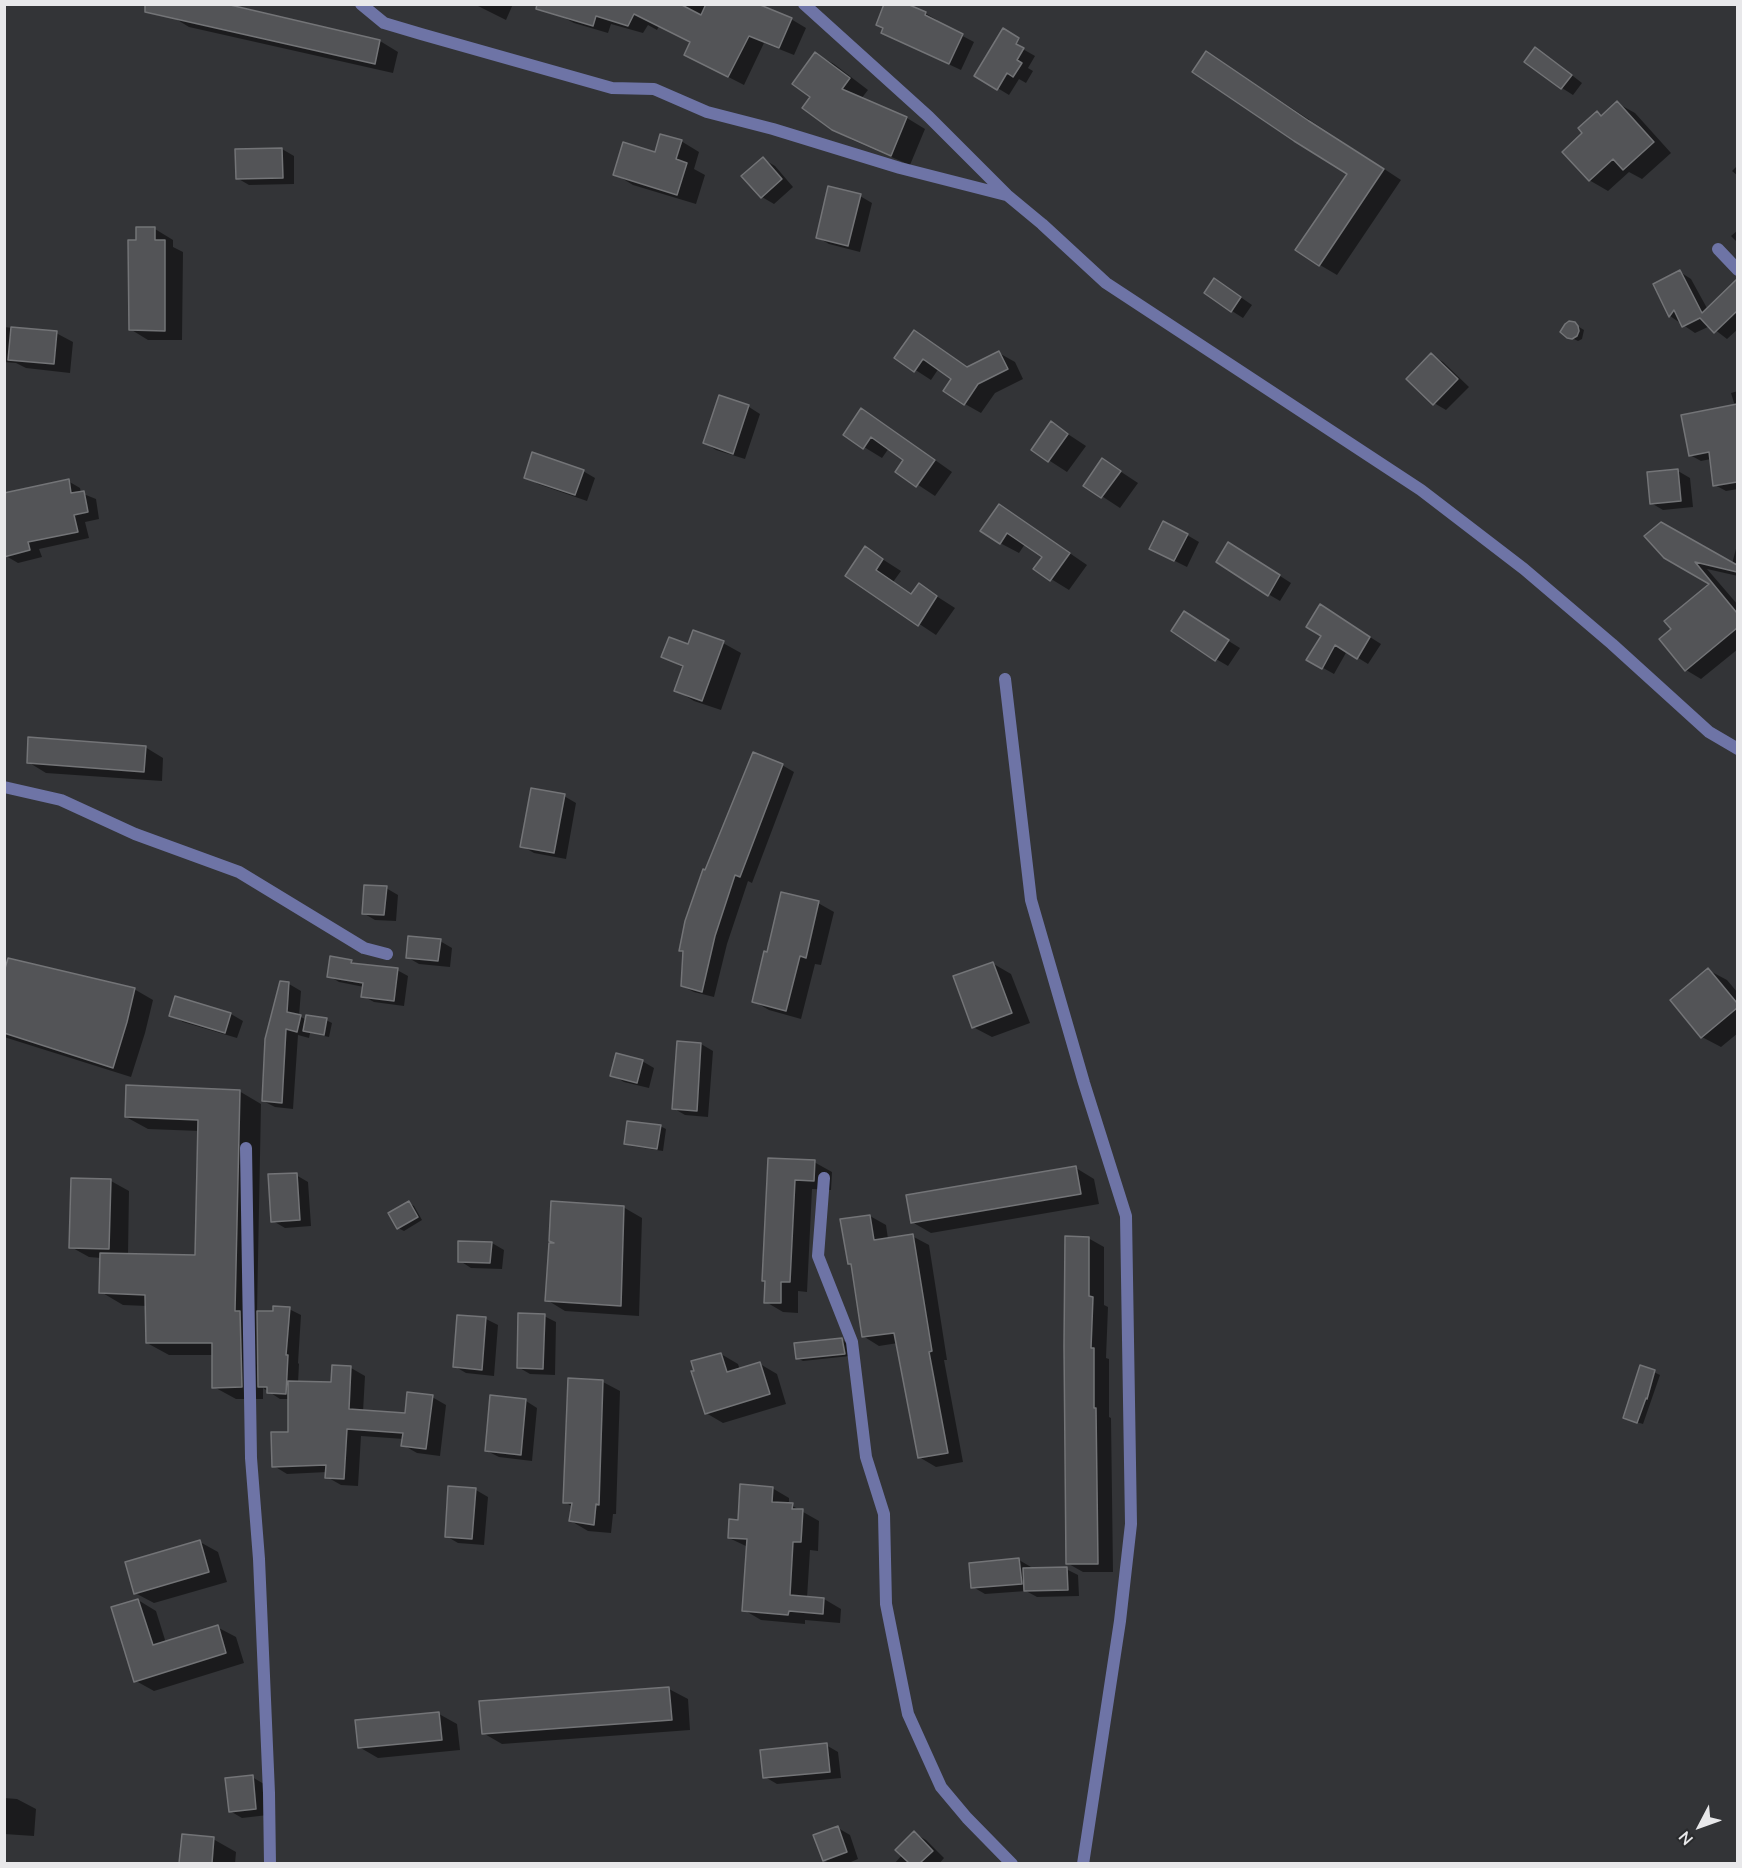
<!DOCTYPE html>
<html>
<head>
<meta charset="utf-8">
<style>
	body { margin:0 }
	#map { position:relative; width:1742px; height:1868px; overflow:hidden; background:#333437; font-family:"Nunito Sans",sans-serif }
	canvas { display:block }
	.frame { position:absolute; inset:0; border:6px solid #e8e8ea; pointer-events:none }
	.north { position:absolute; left:1670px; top:1796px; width:60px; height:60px; -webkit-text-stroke:4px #292a2c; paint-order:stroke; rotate:229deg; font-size:16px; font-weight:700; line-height:24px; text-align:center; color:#e8e8ea }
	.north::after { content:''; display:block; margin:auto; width:21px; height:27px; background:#e8e8ea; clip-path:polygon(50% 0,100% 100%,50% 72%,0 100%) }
</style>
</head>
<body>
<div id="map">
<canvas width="1742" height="1868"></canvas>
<div class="frame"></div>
<div class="north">N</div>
</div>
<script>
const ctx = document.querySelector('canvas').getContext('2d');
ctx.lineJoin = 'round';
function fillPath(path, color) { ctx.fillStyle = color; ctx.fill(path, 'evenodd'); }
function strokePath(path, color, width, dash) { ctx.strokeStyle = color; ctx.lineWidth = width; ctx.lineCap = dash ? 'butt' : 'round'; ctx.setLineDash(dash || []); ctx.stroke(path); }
const shadow = new Path2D(`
	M474,4h39l-7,16z
	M552,4h200l39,15 15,9 -12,27 -30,-12 -20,42 -43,-22 -9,-21 -33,-16 -2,4 -9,-5 -5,8 -32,-9 -3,9 -34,-10 -15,-8z
	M925,13l12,7 -1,2 38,20 -13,28 -66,-31z
	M171,16l209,25 18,11 -5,21 -204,-46z
	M1007,40l28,16 -7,12 5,3 -7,12 -7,-4 -10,16 -33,-20z
	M816,54l18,10 34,26 -7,9 46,19 18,11 -15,36 -58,-25 -19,-11 -21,-32z
	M1547,56l35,27 -9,12 -11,-7z
	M1223,63l178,117 -64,95 -17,-10 29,-92z
	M1617,103l18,10 36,40 -29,26 -13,-7 -21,19 -19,-11 -4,-47 12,-20 5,3z
	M681,141l18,11 -5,17 11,6 -9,29 -63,-19 -18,-11z
	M282,149l12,7v28l-45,1 -12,-7z
	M763,159l12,7 18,21 -19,17 -12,-7z
	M1738,165v11l-6,-5z
	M860,196l12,7 -12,49 -31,-8 -12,-7z
	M155,229l18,11v7l10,5 -1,88h-34l-18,-11 7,-88z
	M1738,230v13l-7,-7z
	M1680,272l11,7 17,31 24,-24 6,3v40l-11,10 -17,-13 -15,7 -25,-17 -15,-31z
	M1226,287l26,18 -9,13 -11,-7z
	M1574,324l10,6 -2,9 -4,2 -10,-5z
	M4,327l52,6 17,9 -3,31 -44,-5 -10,-5 -12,-1z
	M915,332l54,36 30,-15 16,9 8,17 -28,14 -14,20 -16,-9 -11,-26 -15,-10 -8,12 -34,-22z
	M1431,355l12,7 26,25 -23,23 -12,-7z
	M1738,391v98l-12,2 -11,-6 -4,-26 -10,2 -11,-6 45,-49 -4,-13z
	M720,397l29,10 11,7 -15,45 -29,-9 -11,-7z
	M862,410l18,11 72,51 -17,24 -38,-25 8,-12 -16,-11 -7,10 -18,-11z
	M1051,423l35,23 -19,26 -34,-22z
	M1103,460l35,23 -18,25 -35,-23z
	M583,471l12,7 -8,23 -49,-17 -12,-7z
	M1678,471l12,7 3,29 -30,3 -12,-7z
	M68,481l12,7 1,5 15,6 3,20 -14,3 4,16 -50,11 3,8 -24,6 -12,-7 -2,-63z
	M1017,517l70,48 -18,25 -34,-21 9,-12 -19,-13 -6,9 -19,-10z
	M1187,535l12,7 -12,25 -24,-12z
	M1738,541v35l-31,-7 31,36v44l-37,30 -15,-9 -13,-41 39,-45 -47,-27 67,7z
	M865,548l36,23 -8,11 20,13 6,-10 36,23 -19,27 -89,-59z
	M1241,551l50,32 -11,18 -12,-7z
	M1332,613l49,31 -13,20 -21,-13 -13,23 -25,-14 14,-25z
	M1196,621l44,27 -12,18 -12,-7z
	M723,643l18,10 -20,57 -27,-9 -18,-11 8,-22 -21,-11 26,-11z
	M145,747l18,11 -1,23 -116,-8 -18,-11z
	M782,765l12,7 -42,111 -4,-2 -21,63 -13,53 -20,-5 -12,-6 2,-34 -3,-2 25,-78z
	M564,796l12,7 -10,56 -32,-6 -12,-7z
	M386,888l12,7 -2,26 -21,-1 -12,-7z
	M818,903l16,9 -13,53 -6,-1 -14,55 -32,-9 -16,-9 15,-47z
	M440,941l12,7 -2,19 -31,-3 -12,-7z
	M351,962l5,3 41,5 11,6 -4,30 -30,-4 -11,-6 1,-9 -25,-5 -10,-6z
	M992,963l19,11 19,49 -38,14 -19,-10z
	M1708,970l19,10 11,13v40l-17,14 -19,-10z
	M4,979l130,10 19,11 -8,33 -14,44 -127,-40z
	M289,984l12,7 -2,25 8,4h19l6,3 -3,14 -19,-4 -1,5 -11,-3 -5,74 -18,-2 -12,-6z
	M176,998l55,16 12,7 -6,17 -54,-16 -12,-7z
	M678,1043l23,1 12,7 -5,66 -23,-2 -12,-7z
	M642,1061l12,7 -5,20 -25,-6 -12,-7z
	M239,1091l22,13 -4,208h17l15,-3 12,6 -3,48 1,1 -1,19 35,1 18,-16 14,8 -2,36 43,3 26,-18 14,8 -6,51 -23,-3 -14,-8 1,-6 -43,-3 -3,50 -17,-1 -14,-8v-5l-40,2 -13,-8 15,-33 1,-34h-10l-17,-11v11h-27l-22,-12v-32h-45l-22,-12v-37l-24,-1 -22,-13v-34l-12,-1 -18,-10 40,-66 18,10 -1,64 69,2 3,-126 -52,-2 -22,-12z
	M660,1126l6,3 -3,22 -32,-5 -5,-3z
	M770,1159l44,3 18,10 -1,18 -19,-1 -5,103 -9,-1v22l-15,-1 -17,-10z
	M1076,1168l18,11 5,25 -168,29 -19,-11z
	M296,1175l12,7 3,44 -26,2 -12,-7z
	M409,1203l5,3 8,14 -18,11 -6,-3z
	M623,1207l19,11 -3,98 -74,-5 -18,-11 12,-55z
	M870,1216l16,9 2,14 24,-3 17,9 18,115h-3l19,102 -27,5 -17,-10 -21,-114 -19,3 -16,-10 -11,-71 -3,-2z
	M1088,1238l16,9v58l4,2 -2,51 3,1v58l2,1 2,154h-30l-16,-9z
	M492,1243l12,7 -2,19 -31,-1 -11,-7z
	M544,1316l12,6 -1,53 -25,-1 -12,-7z
	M486,1319l12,6 -4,51 -28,-3 -12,-7z
	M841,1339l6,4 3,13 -47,5 -6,-3z
	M721,1354l17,10 2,6 20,-6 17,10 9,30 -63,19 -17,-10 -10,-41z
	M1641,1366l19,9 -17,49 -13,-4z
	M569,1380l34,2 17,9 -4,123h-3l-2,19 -23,-2 -17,-10 2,-14 -8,-5z
	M526,1401l11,7 -5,53 -33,-4 -12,-6z
	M772,1488l17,10v6l30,17 -1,30 -8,-1 -3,48 17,1 17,10 -1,14 -35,-3v4l-44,-4 -17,-10 4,-63 -19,-9 10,-17z
	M476,1490l12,7 -4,48 -26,-2 -12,-7z
	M200,1542l18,10 9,30 -73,21 -19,-10z
	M1019,1560l12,7v3l35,-1 12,6 1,21 -42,1 -11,-6 -41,3 -12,-7z
	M138,1600l18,11 10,32 51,-16 19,10 8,26 -90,28 -18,-10z
	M669,1689l19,10 2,31 -188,14 -19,-11z
	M439,1714l18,10 3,26 -82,8 -19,-11z
	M826,1745l12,7 3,26 -64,6 -12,-7z
	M252,1777l12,7 4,31 -26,3 -12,-7z
	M4,1798l13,1 19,10 -2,27 -30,-2z
	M838,1828l12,7 8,24 -12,5h-16l-6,-4z
	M914,1833l12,7 18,18 -5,6h-45l8,-9z
	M183,1836l30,3 23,13 -1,12h-54z`);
const building = new Path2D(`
	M145,4h81l154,36 -5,24 -230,-52z
	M537,4h143l21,11 5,-11h52l34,14 -13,30 -30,-12 -21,41 -44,-22 6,-13 -56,-28 -6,12 -32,-10 -3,10 -57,-17z
	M884,4h23l19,8 -1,3 38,19 -14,30 -68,-31 2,-5 -7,-3z
	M1003,28l16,10 -3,6 8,4 -7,12 5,3 -9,14 -6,-4 -10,17 -23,-14z
	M1535,47l37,28 -11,14 -37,-27z
	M1206,51l103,70 75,48 -65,97 -24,-16 52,-76 -53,-33 -102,-69z
	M815,52l35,26 -8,11 65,28 -16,39 -59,-26 -30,-22 8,-11 -18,-13z
	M1617,101l37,41 -31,28 -10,-11 -24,22 -27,-29 20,-19 -4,-5 19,-17 4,5z
	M660,134l22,6 -6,19 11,4 -10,32 -64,-20 10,-33 32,10z
	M282,148l1,30 -47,1 -1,-30z
	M763,157l19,22 -21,19 -20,-22z
	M828,186l33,8 -13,52 -32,-8z
	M136,227h19v13h10v91l-36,-1 -1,-90h8z
	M1680,270l22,43 35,-34v32l-23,22 -14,-15 -18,9 -8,-17 -5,7 -16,-33z
	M1214,278l27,19 -10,15 -27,-19z
	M1569,321l6,1 3,4 1,5 -2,5 -5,3 -5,-1 -7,-6 5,-8z
	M11,327l46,4 -3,33 -46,-4z
	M914,330l53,37 32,-16 9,18 -30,15 -14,21 -21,-14 8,-12 -28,-20 -9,13 -20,-14z
	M1431,353l27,26 -25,26 -27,-26z
	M719,395l30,10 -16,49 -30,-11z
	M1737,404v78l-24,4 -4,-34 -20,4 -8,-41z
	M861,408l74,52 -19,27 -21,-15 8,-12 -32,-23 -8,12 -20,-14z
	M1051,421l17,13 -20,28 -17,-12z
	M532,452l52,18 -9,25 -51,-17z
	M1102,458l19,13 -20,27 -18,-12z
	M1678,469l3,32 -31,3 -3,-32z
	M69,479l2,14 13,-2 4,21 -14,3 4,17 -50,10 2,8 -26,7v-64z
	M999,504l71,49 -20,28 -17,-12 9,-12 -35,-24 -7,11 -20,-13z
	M1163,521l25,13 -14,27 -25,-12z
	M1661,522l76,43v7l-42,-10 42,51v15l-52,43 -26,-32 12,-10 -7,-8 45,-37 -45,-26 -20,-22z
	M1228,542l52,33 -12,21 -52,-34z
	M865,546l18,13 -7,11 35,24 8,-11 18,13 -19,30 -73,-50z
	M1320,604l50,33 -13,22 -22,-14 -13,24 -16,-9 15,-24 -15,-9z
	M1184,611l45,29 -14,21 -44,-30z
	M693,630l31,11 -22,60 -28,-10 9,-25 -22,-9 8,-20 19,7z
	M28,737l118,9 -2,26 -117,-9z
	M753,752l30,12 -43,113 -5,-2 -20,61 -13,56 -21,-6 2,-35h-4l6,-30 18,-52 2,1z
	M531,788l34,6 -11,59 -34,-6z
	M364,885l23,1 -3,29 -22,-1z
	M781,892l38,9 -13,57 -6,-2 -14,55 -34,-9 12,-51 3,1z
	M408,936l33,3 -3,22 -32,-3z
	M330,956l22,4 -1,3 47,5 -4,33 -33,-4 2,-14 -36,-6z
	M8,958l127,30 -8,34 -14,46 -109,-35v-61z
	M993,962l19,51 -40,15 -19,-52z
	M1708,968l29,35v5l-36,30 -31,-38z
	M280,981l9,1 -2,30 14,3 -4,17 -11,-3 -4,74 -20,-2 3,-62z
	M175,996l56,17 -6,20 -56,-17z
	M306,1015l21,3 -3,17 -21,-4z
	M677,1041l24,2 -4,68 -25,-2z
	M616,1053l27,7 -6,23 -27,-7z
	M126,1085l114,5 -5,221h5l2,76 -30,1v-45h-66l-1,-48 -46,-2 1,-40 95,2 3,-135 -73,-3z
	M627,1121l34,4 -4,24 -33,-5z
	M768,1158l47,2 -1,21 -19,-1 -5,102h-9v21h-17l1,-22h-3z
	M1076,1166l5,28 -170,29 -5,-28z
	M297,1173l3,47 -29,2 -3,-48z
	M71,1178l40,1 -2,70 -40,-1z
	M409,1201l9,16 -21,12 -9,-16z
	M551,1201l73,5 -3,100 -76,-5 4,-58h5l-5,-2z
	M870,1215l4,25 39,-6 19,117 -3,1 19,101 -30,5 -24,-125 -32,4 -11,-73h-3l-8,-45z
	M1065,1236l24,1v59l4,1 -2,51h3v60h2l2,156h-32l-2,-218z
	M458,1241l34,1 -2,21 -32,-1z
	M273,1306l17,1 -4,48h2l-2,39 -19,-1v-6h-9l-1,-76h16z
	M518,1313l27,1 -2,55 -26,-1z
	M457,1315l29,2 -4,53 -29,-3z
	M842,1338l3,16 -49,5 -2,-16z
	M721,1353l6,19 33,-10 10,32 -65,20 -14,-43h3l-3,-10z
	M332,1365l19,1 -2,43 56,4 2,-21 26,3 -7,54 -25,-3 2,-13 -56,-4 -3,50 -19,-1 1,-13 -54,2 -1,-35h17v-51l43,1z
	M1640,1365l15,5 -8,29 -1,-1 -9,25 -14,-5z
	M568,1378l35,2 -4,125 -3,-1 -2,21 -25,-4 3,-18h-9z
	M490,1395l36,4 -5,56 -36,-4z
	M740,1484l33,3 -1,15 21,1 -1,6h11l-2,33h-8l-3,53 34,3 -1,16 -34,-3 -1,4 -46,-4 5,-72 -19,-1 1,-19 9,1z
	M448,1486l28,2 -4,51 -27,-2z
	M200,1540l9,32 -75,22 -9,-32z
	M1019,1558l3,26 -51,4 -2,-25z
	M1067,1567l1,23 -44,1 -1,-23z
	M138,1599l15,46 65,-20 8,28 -92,29 -23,-75z
	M669,1687l3,33 -190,14 -3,-33z
	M439,1712l3,28 -84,8 -3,-28z
	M827,1743l3,29 -67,6 -3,-28z
	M253,1775l3,34 -27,3 -4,-34z
	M838,1826l9,26 -24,9 -10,-26z
	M914,1831l19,20 -13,12h-11l-14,-13z
	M182,1834l32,3 -2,26h-33z`);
const minor = new Path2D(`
	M361,4l23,19 37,11 191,54 42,1 53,23 66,17 127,39 106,27
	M804,4l125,113 78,78 35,29 64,59 315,207 103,79 88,75 97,88 29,17
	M1718,249l20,21
	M1005,679l26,221 53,183 42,133 5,308 -11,97 -37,243
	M4,787l57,13 74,34 104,38 125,76 23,6
	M246,1148l5,310 8,101 10,234 1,71
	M824,1178l-6,78 34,86 14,115 18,57 2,90 22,110 33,73 26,31 45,46`);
fillPath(shadow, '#0007');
fillPath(building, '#535457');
strokePath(building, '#737477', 1.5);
strokePath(minor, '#6e74a6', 12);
</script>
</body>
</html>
